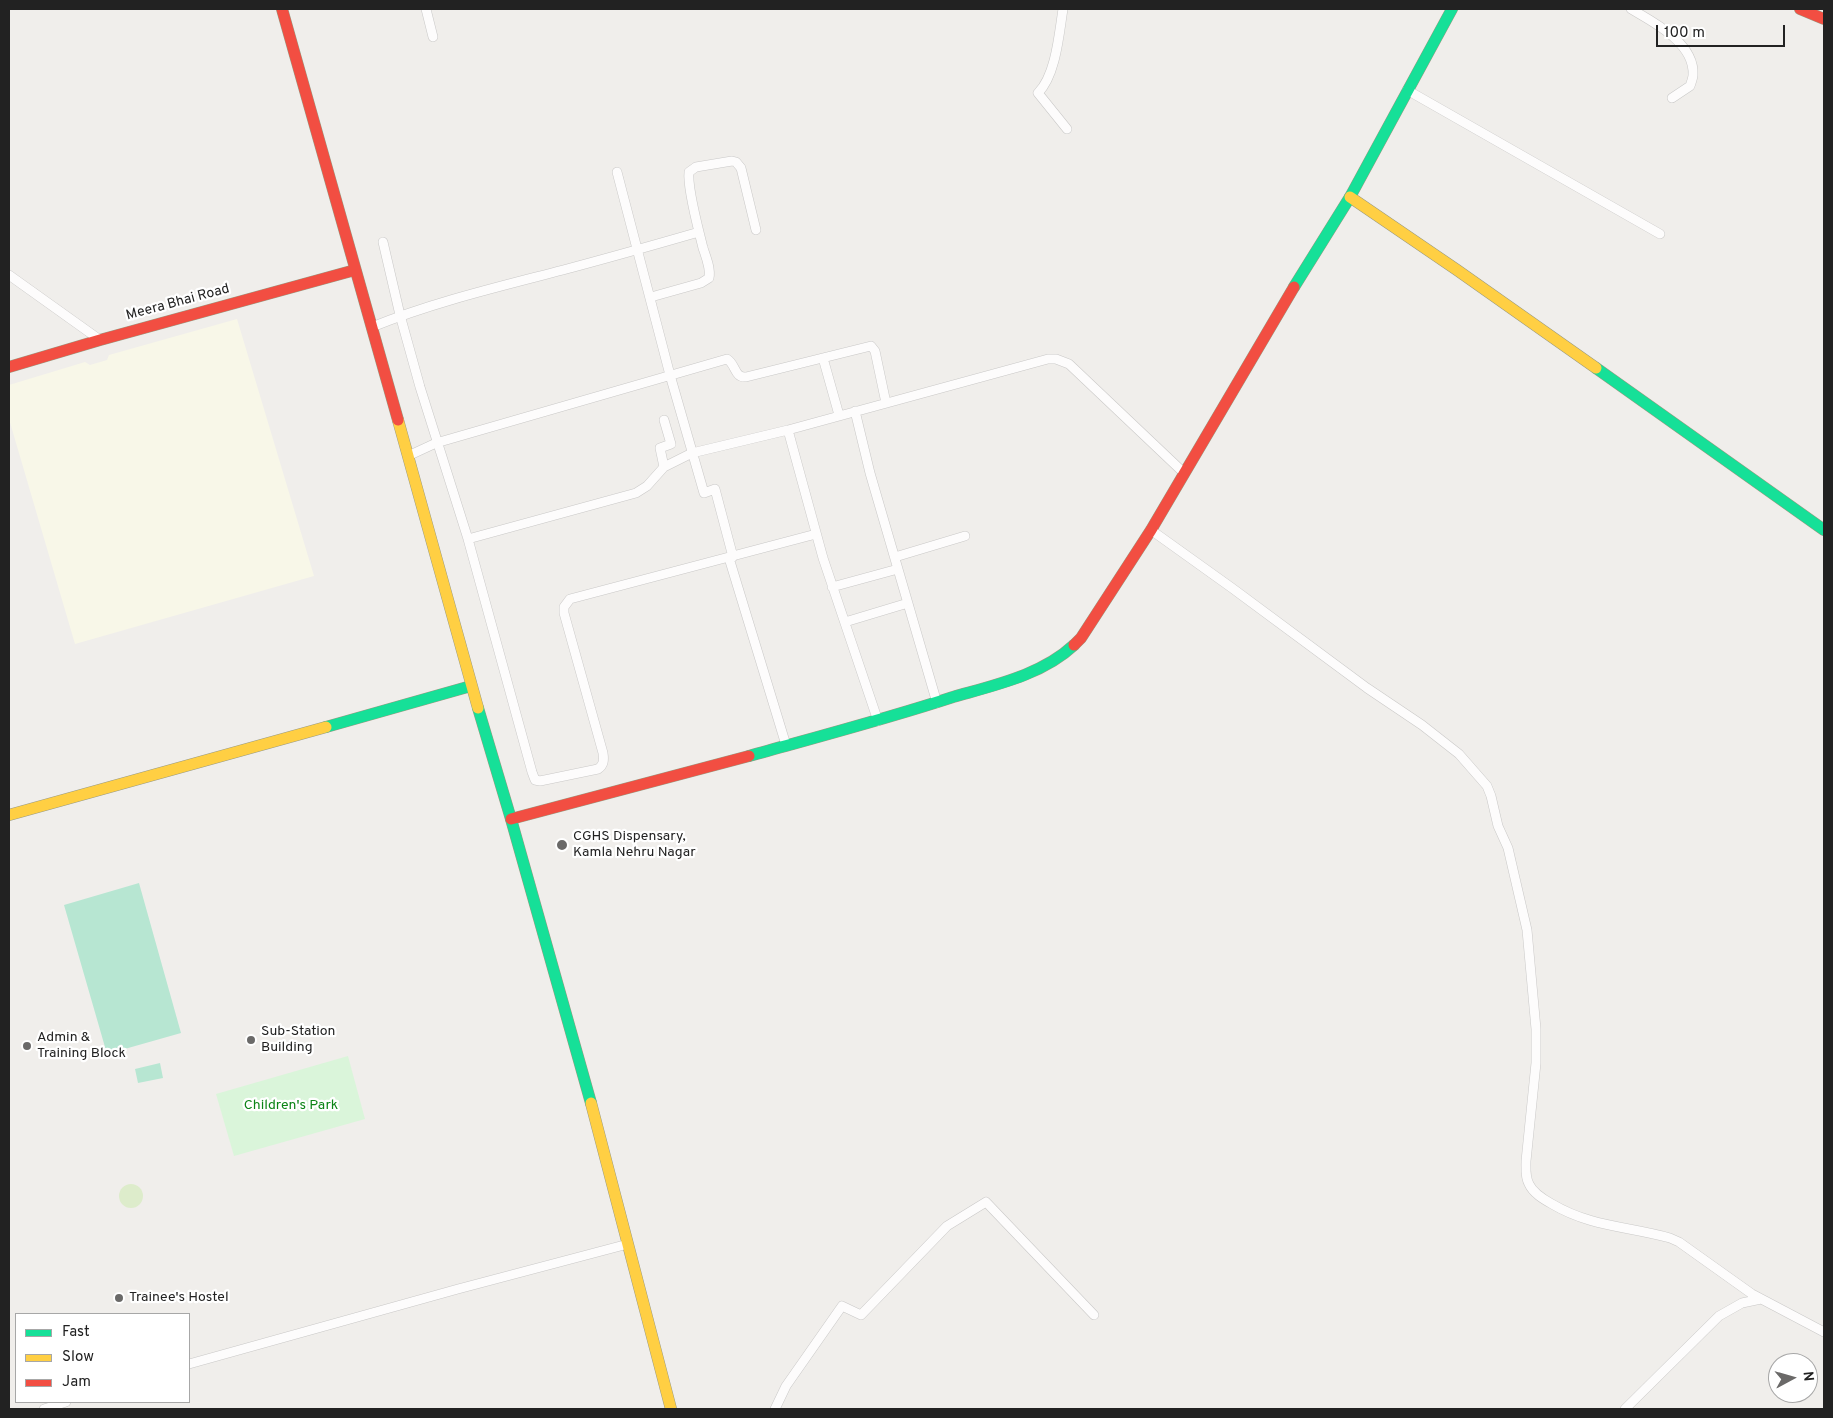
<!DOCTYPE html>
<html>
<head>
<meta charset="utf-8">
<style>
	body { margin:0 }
	#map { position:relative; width:1833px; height:1418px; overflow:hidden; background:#f0eeeb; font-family:Overpass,sans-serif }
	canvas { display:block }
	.frame { position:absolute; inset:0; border:10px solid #222; pointer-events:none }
	.legend { position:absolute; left:15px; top:1313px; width:175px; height:90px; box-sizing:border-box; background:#fff; border:1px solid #a7a7a7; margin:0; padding:6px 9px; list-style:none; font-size:15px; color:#222 }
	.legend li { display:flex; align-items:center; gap:10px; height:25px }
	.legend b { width:25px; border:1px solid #a7a7a7 }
	.north { position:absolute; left:1768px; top:1353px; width:50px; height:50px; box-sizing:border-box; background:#fff; border:1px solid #a7a7a7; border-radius:50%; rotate:84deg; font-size:14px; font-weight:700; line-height:20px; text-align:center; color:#222 }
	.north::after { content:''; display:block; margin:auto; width:18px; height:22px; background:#6a6968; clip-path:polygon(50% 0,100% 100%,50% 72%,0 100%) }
	.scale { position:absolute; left:1656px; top:25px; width:129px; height:22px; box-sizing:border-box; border:2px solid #222; border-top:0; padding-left:6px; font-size:15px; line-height:18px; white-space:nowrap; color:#222; -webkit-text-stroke:4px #fff; paint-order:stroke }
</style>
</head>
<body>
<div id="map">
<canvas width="1833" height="1418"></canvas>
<div class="frame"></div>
<ul class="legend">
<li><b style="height:6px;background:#16e098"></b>Fast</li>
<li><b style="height:6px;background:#ffcf43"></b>Slow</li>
<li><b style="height:6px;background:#f24e42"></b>Jam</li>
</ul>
<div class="north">N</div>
<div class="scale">100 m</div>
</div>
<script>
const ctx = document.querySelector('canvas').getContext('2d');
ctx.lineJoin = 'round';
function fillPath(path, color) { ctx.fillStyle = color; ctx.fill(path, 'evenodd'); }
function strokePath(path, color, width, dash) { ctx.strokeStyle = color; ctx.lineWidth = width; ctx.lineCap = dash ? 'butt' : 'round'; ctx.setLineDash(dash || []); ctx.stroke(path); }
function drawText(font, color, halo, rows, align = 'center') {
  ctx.font = font + ' Overpass,sans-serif'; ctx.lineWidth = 4.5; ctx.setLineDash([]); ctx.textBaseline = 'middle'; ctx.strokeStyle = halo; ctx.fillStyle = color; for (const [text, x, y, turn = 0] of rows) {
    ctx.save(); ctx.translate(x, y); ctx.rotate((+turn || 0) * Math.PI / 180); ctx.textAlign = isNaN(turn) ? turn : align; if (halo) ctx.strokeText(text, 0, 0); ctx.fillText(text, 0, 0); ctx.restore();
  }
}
const education = new Path2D(`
	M237,319l77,257 -239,68 -66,-225v-34l76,-23 5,3 17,-5 2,-5z`);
const grass = new Path2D(`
	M119 1196a12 12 0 1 1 24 0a12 12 0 1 1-24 0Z`);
const park = new Path2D(`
	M348,1056l17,63 -131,37 -18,-62z`);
const pitch = new Path2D(`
	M139,883l42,150 -74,21 -43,-149z
	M160,1063l3,15 -25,5 -3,-14z`);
const street = new Path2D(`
	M426,9l7,28
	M1063,9c-4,25 -7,66 -25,84l29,36
	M1631,9c22,13 64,34 62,66 0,3 -2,8 -3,11l-18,12
	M1407,90l253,144
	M617,172l53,203 34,118 11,-4 18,68
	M383,242l17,73 20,72 48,152 64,233 3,8 5,1 58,-12c6,-4 6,-9 5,-16l-39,-140v-6l6,-8 246,-65
	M9,275l91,65
	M651,297l50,-14 8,-5c2,-9 -3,-21 -6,-30 -4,-17 -16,-59 -14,-76l7,-5 36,-6 4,1 5,6 15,62
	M372,327c62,-25 126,-40 191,-57 45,-12 91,-25 136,-38
	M823,358l16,57
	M855,411l15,62 67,230
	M788,430l35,128 55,163
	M408,456l28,-13 291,-84c9,5 7,19 19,18l125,-31 4,5 11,52
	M664,467l-4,-19 11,-4 -7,-24
	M1151,530l81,58 135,100 55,37 37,29 28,32 4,10 7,30 10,22 19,82 9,99v34l-10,98c0,8 -1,16 3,23 4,9 14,15 23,20 39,23 75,22 118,34l9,4 73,52 72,38
	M468,539l168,-46 11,-7 17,-19 28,-14 96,-23 260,-71h8l13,5 115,109
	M895,557l70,-21
	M729,558l57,187
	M832,587l66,-18
	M845,622l63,-19
	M189,1364l269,-75 170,-45
	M44,1409l22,-7
	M775,1409l11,-23 56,-80 19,9 86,-89 39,-24 108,113
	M1625,1409l94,-93 23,-13 19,-4`);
const fast = new Path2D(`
	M1294,287l56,-90 102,-188
	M1596,368l228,162
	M478,708l33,111 80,284
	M326,727l145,-41
	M749,756c68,-19 137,-37 204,-59 42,-12 89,-22 121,-52`);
const slow = new Path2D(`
	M1350,197l107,73 139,98
	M398,420l80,288
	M9,815l317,-88
	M591,1103l80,306`);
const jam = new Path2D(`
	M282,9l116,411
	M1800,9l24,10
	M9,367l91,-27 255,-70
	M1074,645l7,-7 70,-108 143,-243
	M511,819l238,-63`);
const markers = [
	[562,845,6,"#6a6968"],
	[251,1040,5,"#6a6968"],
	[27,1046,5,"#6a6968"],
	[119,1298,5,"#6a6968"]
];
const streetNames = [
	["Meera Bhai Road",178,303,-15]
];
const poiNames = [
	["CGHS Dispensary,",573,837],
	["Kamla Nehru Nagar",573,853],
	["Sub-Station",261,1032],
	["Building",261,1048],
	["Admin &",37,1038],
	["Training Block",37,1054],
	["Trainee's Hostel",129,1298]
];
const parkNames = [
	["Children's Park",291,1106]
];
fillPath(education, '#f8f7e8');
fillPath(grass, '#ddeccb');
fillPath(park, '#daf5da');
fillPath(pitch, '#b7e6d2');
strokePath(street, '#c9c8c7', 10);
strokePath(fast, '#999a82', 12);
strokePath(slow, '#999a82', 12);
strokePath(jam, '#999a82', 12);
strokePath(street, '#fdfcfc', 9);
strokePath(fast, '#16e098', 11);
strokePath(slow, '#ffcf43', 11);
strokePath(jam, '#f24e42', 11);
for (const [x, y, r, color] of markers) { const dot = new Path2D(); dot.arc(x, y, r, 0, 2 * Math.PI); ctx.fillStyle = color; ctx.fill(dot); strokePath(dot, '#fff', 2); }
drawText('14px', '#222', '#fff', streetNames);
drawText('14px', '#222', '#fff', poiNames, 'left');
drawText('14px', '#0c8416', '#fff', parkNames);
</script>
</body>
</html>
